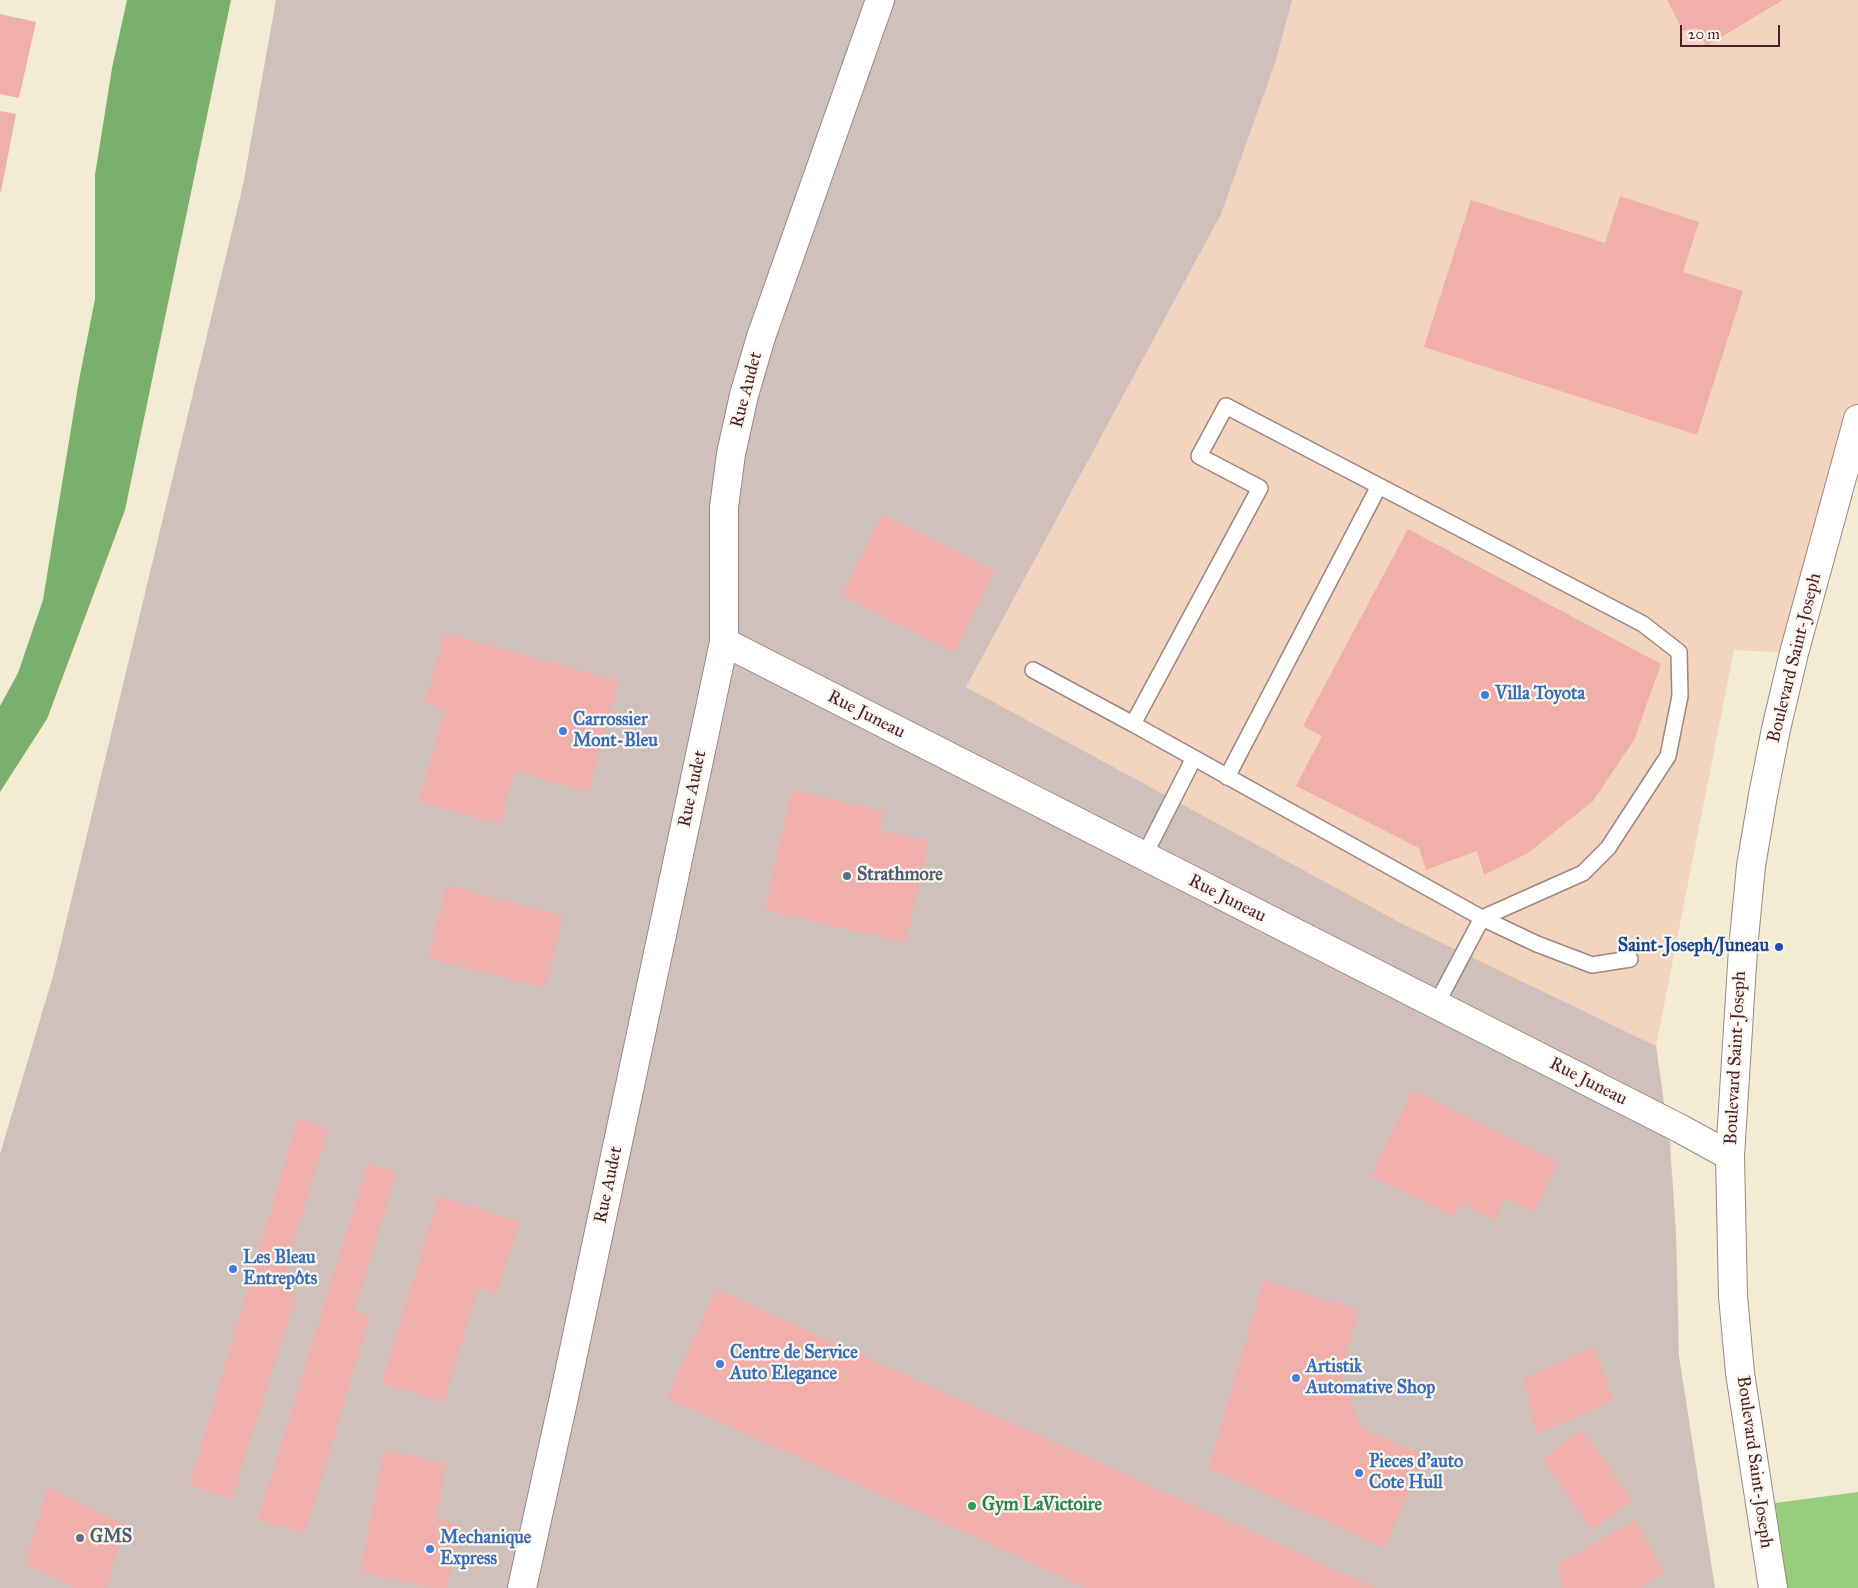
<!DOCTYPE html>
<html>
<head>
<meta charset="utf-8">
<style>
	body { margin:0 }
	#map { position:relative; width:1858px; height:1588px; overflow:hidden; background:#f4ebd5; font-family:"IM FELL Great Primer",serif }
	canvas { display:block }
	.scale { position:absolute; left:1680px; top:25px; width:100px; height:22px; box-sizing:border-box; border:2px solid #4a1f2b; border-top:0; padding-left:6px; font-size:15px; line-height:18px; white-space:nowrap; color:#4a1f2b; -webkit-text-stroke:4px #fbf7ec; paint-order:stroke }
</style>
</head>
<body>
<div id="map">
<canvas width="1858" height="1588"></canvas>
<div class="scale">20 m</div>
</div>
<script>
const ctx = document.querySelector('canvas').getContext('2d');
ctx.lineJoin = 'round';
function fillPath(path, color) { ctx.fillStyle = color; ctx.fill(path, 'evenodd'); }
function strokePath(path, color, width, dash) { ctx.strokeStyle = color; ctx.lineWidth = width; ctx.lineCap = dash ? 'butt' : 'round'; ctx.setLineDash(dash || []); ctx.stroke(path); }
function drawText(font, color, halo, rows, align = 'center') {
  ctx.font = font + ' "IM FELL Great Primer",serif'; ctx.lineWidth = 4.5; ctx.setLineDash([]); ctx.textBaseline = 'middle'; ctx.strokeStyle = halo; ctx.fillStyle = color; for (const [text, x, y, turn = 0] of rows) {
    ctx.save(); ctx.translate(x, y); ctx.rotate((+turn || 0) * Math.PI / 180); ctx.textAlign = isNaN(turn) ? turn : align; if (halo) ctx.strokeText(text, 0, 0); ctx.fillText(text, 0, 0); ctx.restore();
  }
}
const built = new Path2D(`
	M1291,0h567v419l-64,234 -60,-3 -78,396 -255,-123 -435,-236 258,-491z`);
const industrial = new Path2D(`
	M276,0h1016l-17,63 -54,151 -255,473 435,236 255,123 14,98 6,89 3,123 36,232h-1715v-434l53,-178 190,-791z`);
const green = new Path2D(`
	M1858,1492v96h-85l-13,-83z`);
const forest = new Path2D(`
	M127,0h104l-106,510 -78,209 -47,73v-86l18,-33 25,-73 36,-220 16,-81v-124l17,-107z`);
const building = new Path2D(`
	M1667,0h116l-77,46 -9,-18 -14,3z
	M0,14l36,8 -17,76 -19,-4z
	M0,111l16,3 -15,78 -1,-1z
	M1620,196l79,26 -16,50 60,19 -46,144 -273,-88 47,-147 134,43z
	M883,514l112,57 -41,82 -112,-58z
	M1408,529l253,135 -27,76 -41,61 -65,52 -44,22 -7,-24 -51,19 -7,-22 -123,-62 26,-50 -19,-10z
	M445,633l174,48 -30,111 -74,-21 -14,53 -82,-22 26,-93 -20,-6z
	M792,790l92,21 -4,19 49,11 -23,102 -141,-33z
	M447,885l117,31 -19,72 -117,-30z
	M1413,1090l146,72 -25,50 -28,-14 -11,23 -34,-18 -7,14 -83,-41z
	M298,1119l31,9 -49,160 17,7 -65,204 -42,-14z
	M368,1163l29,9 -42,139 15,5 -64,217 -48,-13z
	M439,1196l81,26 -23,72 -18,-6 -35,114 -62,-19z
	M1264,1280l95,30 -19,64 23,55 62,26 -40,93 -176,-80z
	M716,1289l661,299h-289l-421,-190z
	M1595,1347l18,54 -77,33 -13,-56z
	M1583,1430l50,70 -41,30 -50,-71z
	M384,1450l63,13 -11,56 24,6 -12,63h-14l-74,-15z
	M48,1487l77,38 -18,63h-32l-50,-25z
	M1636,1520l29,53 -25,15h-77l-6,-24z`);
const lane = new Path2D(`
	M1033,670l100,54 127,-236 -61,-32 27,-50 417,218 36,28 1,44 -12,60 -60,92 -25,25 -101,45 -46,87
	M1133,724l349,194 55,26 55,21 38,-6
	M1227,777l152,-291
	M1144,856l50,-98`);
const street = new Path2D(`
	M724,642l957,487 49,27
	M522,1588l42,-191 160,-755v-135l7,-53 13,-59 17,-58 119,-337`);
const primary = new Path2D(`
	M1773,1588l-33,-215 -7,-77 -3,-140 13,-207 8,-83 12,-71 13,-66 18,-76 64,-234`);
const markers = [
	[1485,695,5,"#3f7fe0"],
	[563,731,5,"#3f7fe0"],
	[847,876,5,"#5c6f8a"],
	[1779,947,5,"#1a4fb4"],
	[233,1269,5,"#3f7fe0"],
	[720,1364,5,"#3f7fe0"],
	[1296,1378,5,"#3f7fe0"],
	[1359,1473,5,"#3f7fe0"],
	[972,1506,5,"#2e9e5b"],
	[80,1538,5,"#5c6f8a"],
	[430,1549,5,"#3f7fe0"]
];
const streetNames = [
	["Rue Audet",747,390,-75],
	["Boulevard Saint-Joseph",1795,658,-76],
	["Rue Juneau",866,715,27],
	["Rue Audet",693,789,-78],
	["Rue Juneau",1227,899,27],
	["Boulevard Saint-Joseph",1736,1058,-87],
	["Rue Juneau",1588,1082,27],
	["Rue Audet",609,1185,-78],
	["Boulevard Saint-Joseph",1754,1462,82]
];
const shopNames = [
	["Villa Toyota",1495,695],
	["Carrossier",573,721],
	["Mont-Bleu",573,742],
	["Les Bleau",243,1259],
	["Entrepôts",243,1280],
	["Centre de Service",730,1354],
	["Auto Elegance",730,1375],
	["Artistik",1306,1368],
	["Automative Shop",1306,1389],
	["Pieces d'auto",1369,1463],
	["Cote Hull",1369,1484],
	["Mechanique",440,1539],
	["Express",440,1560]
];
const serviceNames = [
	["Strathmore",857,876],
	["GMS",90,1538]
];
const transitNames = [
	["Saint-Joseph/Juneau",1769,947]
];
const leisureNames = [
	["Gym LaVictoire",982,1506]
];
fillPath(built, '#f3d4bf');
fillPath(industrial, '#cfc0bb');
fillPath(green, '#98cd7e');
fillPath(forest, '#7ab06d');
fillPath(building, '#f0afab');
strokePath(lane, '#9f8580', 18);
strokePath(street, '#9f8580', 30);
strokePath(primary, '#9f8580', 30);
strokePath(lane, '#fff', 15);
strokePath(street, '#fff', 28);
strokePath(primary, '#fff', 28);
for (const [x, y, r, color] of markers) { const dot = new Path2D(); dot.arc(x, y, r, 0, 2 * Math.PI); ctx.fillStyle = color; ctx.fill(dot); strokePath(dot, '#fbf7ec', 2); }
drawText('18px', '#4a1f2b', '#fbf7ec', streetNames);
drawText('bold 18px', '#366cbe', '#fbf7ec', shopNames, 'left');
drawText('bold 18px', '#4e5e75', '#fbf7ec', serviceNames, 'left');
drawText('bold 18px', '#164399', '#fbf7ec', transitNames, 'right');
drawText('bold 18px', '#27864d', '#fbf7ec', leisureNames, 'left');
</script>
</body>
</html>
